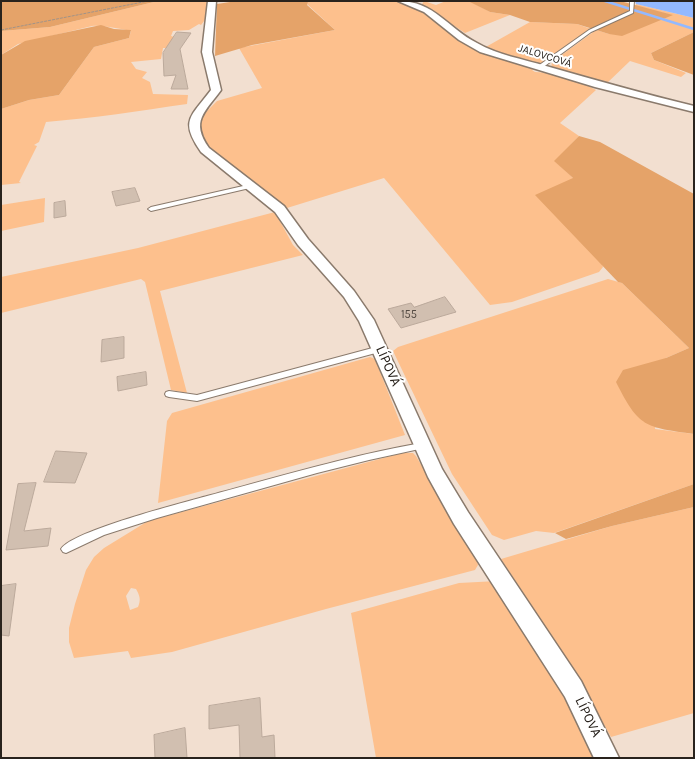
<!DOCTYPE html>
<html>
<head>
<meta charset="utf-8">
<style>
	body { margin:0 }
	#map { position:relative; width:695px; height:759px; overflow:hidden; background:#f2dfd0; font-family:Karla,sans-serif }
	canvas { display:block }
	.frame { position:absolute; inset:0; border:2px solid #29231d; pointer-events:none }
</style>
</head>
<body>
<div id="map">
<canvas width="695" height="759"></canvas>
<div class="frame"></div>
</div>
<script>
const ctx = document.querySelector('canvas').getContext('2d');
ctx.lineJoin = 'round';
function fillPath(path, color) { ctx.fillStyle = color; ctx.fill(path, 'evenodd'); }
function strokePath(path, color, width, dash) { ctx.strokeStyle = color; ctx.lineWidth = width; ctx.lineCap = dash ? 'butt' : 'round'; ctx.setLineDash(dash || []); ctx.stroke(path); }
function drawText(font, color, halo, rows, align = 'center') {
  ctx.font = font + ' Karla,sans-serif'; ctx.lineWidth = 4; ctx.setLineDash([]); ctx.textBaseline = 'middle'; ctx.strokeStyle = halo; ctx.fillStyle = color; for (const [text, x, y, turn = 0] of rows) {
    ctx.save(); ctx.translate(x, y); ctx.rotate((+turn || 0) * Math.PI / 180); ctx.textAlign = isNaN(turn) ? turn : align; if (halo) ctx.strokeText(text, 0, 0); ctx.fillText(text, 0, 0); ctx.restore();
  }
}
const green = new Path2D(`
	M158,1h51l-1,15 -7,9 -2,-1 -10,6 -16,1 -2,5 3,1 -3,11h-8l-2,11 -30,3 5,7 11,3 -5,6 8,4 3,12 35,1 -1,9c-48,7 -93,14 -141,18l-7,20 -5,3 3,1 -18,36 2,1 -20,2v-76l28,-9 30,-5 35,-48 35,-9 2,-7c-11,-2 -28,-6 -39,-5l-74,18 -17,11v-24l49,-4z
	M395,1l25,7 39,31 76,28 -3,3 3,2c21,1 41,7 61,18l-36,33 19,13 -24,25 18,17 30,89 -4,5 -87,30 -22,3 -106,-127 -97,30c-25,-23 -67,-42 -84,-69 -4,-5 -4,-13 -5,-19l19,-19 45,-13 -23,-40 96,-18 -28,-26 1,-2z
	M424,1l12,4 10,-4h24l20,11 20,3 -45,18 -41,-27 -2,-2z
	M636,4l58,14v14l-43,21 3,7 32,13 -5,4 -51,-16 -25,24 -54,-16 1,-7 44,-32 13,4 62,-19 -35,-9z
	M530,22l47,2 14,5 -51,36 -56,-17z
	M45,198l-1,24 -43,9v-26z
	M275,212l18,33 10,10 -143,36 27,102 -16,-3 -26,-108 -4,-3 -140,34v-36l137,-29z
	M608,279l14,4 67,65 -23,10 -11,71 39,5v50l-140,49 -18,-2 -32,9 -12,-5 -40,-61 -59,-123 5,-4z
	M370,357l5,2 30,76 -247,68 9,-82 5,-8z
	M402,453h11l3,3 61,104 1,5 -3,5 -149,39 -154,43 -41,6 -3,-7 -54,7 -5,-16v-14l6,-24 11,-34 8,-13 10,-9 44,-27zM131,588l5,1c4,7 5,11 2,18l-8,3 -4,-14z
	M694,507v206l-83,24 -42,-74 -68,-104 111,-33z
	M497,581l56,88 45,89h-222l-25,-145 108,-30z`);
const forest = new Path2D(`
	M1,1h157l-108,26 -49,4z
	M304,1l4,1 -1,3 28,25 -83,15 -37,11 2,-52 13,-2z
	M620,1l53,14 -51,21 -13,-2 -32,-10 -47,-2 -20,-7 -20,-3 -20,-10z
	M101,25l13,4 17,1 -2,8 -35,9 -35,48 -30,5 -28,9v-54l24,-14z
	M694,32v43l-40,-15 -3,-7z
	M579,136l21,6 94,52v240c-49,-7 -55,-6 -78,-52l7,-12 43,-12 23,-10 -67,-65 -4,-1 -83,-87 38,-17 -19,-17z
	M694,484v23l-82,19 -46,13 -11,-6z`);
const water = new Path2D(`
	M635,1h59v17l-58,-14z`);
const stream = new Path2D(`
	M605,1l89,28`);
const building = new Path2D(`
	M177,32l14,1 -11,16 8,40h-17l5,-14 -12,1 -1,-23z
	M135,188l5,13 -24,5 -4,-14z
	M65,201l1,15 -12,2v-15z
	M445,297l11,15 -55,16 -13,-19 23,-6 3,4z
	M124,337v21l-23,4 1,-22z
	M146,372l1,13 -29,6 -1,-14z
	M56,451l31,2 -12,30 -31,-1z
	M36,483l-12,48 27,-3 -3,18 -42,4 12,-66z
	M16,584l-7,52 -8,-1v-49z
	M260,698l2,39 12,-2 1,23h-35l-1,-33 -30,4v-23z
	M185,728l2,30h-32l-1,-23z`);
const path = new Path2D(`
	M1,30l147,-29`);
const lane = new Path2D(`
	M630,1h4l-1,12 -42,19 -49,36h-4v-2l51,-36 41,-19z
	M252,184l3,2 -1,1 -103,24 -3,-2 3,-2z
	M380,346l4,3 -1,2 -186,50 -28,-4 -3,-1 -1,-2 1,-2 3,-1 28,4z
	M421,443l3,1 1,2 -1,2 -55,12 -52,13 -160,45 -53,17 -38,18 -3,-1 -2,-3c11,-18 121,-46 146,-53 71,-19 141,-40 214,-53z`);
const street = new Path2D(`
	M208,1h8l-4,51 9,38c-16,22 -31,31 -12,58l75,58 24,33 46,52 20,29 68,149 26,43 113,169 38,77h-25l-29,-61 -111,-173 -26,-47 -69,-156 -15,-24 -46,-52 -23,-33 -74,-60c-22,-32 -10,-35 10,-62l-9,-38z
	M398,1c37,0 49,27 79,42 21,12 46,16 69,23 49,14 98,28 148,40v6l-99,-25 -115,-35 -21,-12 -35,-28z`);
const farStreetnames = [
	["JALOVCOVÁ",545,56,17]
];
const numberNames = [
	["155",409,315]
];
const streetNames = [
	["LÍPOVÁ",388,366,66],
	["LÍPOVÁ",588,717,64]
];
fillPath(green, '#fdc08d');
fillPath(forest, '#e5a369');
fillPath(water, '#93b9ff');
strokePath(stream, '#93b9ff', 2.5);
fillPath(building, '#d1bfb0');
strokePath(building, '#bba99b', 1);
strokePath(lane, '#8a7a6c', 2);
strokePath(street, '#8a7a6c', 3);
strokePath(path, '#a19388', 1, [3, 1]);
fillPath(lane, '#fff');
fillPath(street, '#fff');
drawText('11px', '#29231d', '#fff', farStreetnames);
drawText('11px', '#534a42', null, numberNames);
drawText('14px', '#29231d', '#fff', streetNames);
</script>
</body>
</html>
